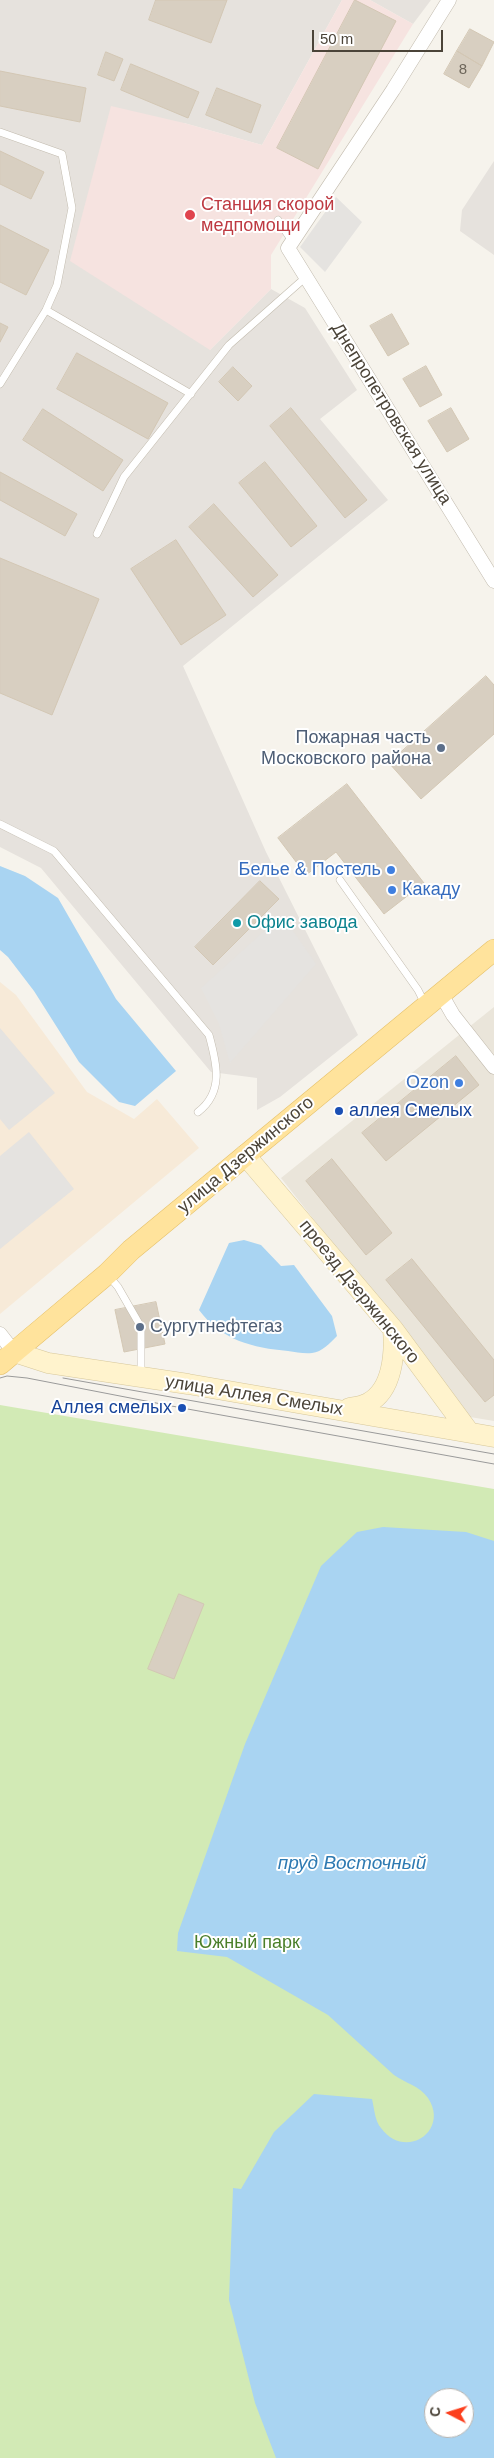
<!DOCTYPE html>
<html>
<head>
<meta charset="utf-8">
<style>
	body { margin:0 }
	#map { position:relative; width:494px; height:2458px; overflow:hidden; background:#f6f3ec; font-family:Arial,sans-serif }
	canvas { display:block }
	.north { position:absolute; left:424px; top:2388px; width:50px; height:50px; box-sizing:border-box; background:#fff; border:1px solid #b7b4b0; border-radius:50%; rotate:275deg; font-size:14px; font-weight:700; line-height:20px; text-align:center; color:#4b4439 }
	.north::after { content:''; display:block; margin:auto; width:18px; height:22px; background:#fc3f1d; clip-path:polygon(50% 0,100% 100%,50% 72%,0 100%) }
	.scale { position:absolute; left:312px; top:30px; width:131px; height:22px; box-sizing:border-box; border:2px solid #4b4439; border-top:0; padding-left:6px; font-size:15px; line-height:18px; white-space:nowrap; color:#4b4439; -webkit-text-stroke:4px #fff; paint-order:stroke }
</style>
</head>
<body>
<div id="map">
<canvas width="494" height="2458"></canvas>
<div class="north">С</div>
<div class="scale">50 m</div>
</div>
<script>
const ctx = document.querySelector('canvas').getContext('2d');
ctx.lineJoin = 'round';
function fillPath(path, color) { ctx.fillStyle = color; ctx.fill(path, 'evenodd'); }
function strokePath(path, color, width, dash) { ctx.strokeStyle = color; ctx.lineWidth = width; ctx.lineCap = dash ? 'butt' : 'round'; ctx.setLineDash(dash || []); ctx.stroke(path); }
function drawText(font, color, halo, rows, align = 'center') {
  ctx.font = font + ' Arial,sans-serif'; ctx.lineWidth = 4; ctx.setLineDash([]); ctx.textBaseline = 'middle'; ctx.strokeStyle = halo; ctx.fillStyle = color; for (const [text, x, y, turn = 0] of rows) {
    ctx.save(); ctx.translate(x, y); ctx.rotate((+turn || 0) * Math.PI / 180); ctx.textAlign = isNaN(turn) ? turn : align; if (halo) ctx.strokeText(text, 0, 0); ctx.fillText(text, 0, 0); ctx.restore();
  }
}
const residential = new Path2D(`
	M494,1007v414l-24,-4 -189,-239z`);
const commercial = new Path2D(`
	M0,982l16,13 71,97 47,27 23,-20 42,49 -199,166z`);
const industrial = new Path2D(`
	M0,0h342l-80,145 -78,-22 26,227 61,-61 34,19 52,82 -37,29 68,81 -205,166 83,186 92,183 -78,62 -23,13v-32l-46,-6 -170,-204 -41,-21z
	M370,0h61l-18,24z
	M494,161v94l-34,-24 2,-21z`);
const medical = new Path2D(`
	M342,0h28l43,24 -142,231v34l-61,61 -140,-89 41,-155 73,17 78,22z`);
const green = new Path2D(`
	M0,1405l494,84v969h-494zM434,2398h30v30h-30z`);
const parking = new Path2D(`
	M336,197l26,25 -37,50 -25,-25z
	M282,915l34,49 -86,99 -11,-39 -18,-36z
	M0,1028l55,65 -46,37 -9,-11z
	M29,1132l45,57 -74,60v-93z`);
const water = new Path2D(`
	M0,866l25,10 33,22 58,101 60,72 -41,35 -16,-4 -40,-40 -45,-71 -26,-34 -8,-7z
	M244,1240l17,5 20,21 13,-1 38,51 5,20c-7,7 -15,16 -25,17 -8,1 -16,-1 -24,-2 -35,-3 -67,-11 -89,-41l30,-67z
	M383,1527l83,5 28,9v917h-218l-21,-55 -26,-103 4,-112 8,1 33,-57 40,-38 58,5c2,8 3,23 9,29 24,33 69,3 47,-30 -8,-12 -23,-15 -34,-23l-66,-60 -101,-58 -50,-6 1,-18 67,-189 76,-178 36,-34zM434,2398h30v30h-30z`);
const building = new Path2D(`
	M156,0h71l-16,43 -62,-23z
	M355,0l41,21 -78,148 -41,-21z
	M470,29l24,13 -12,24 -25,-15z
	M457,51l25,15 -13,22 -25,-14z
	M106,52l17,7 -9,22 -16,-6z
	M131,64l68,28 -11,26 -67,-28z
	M0,71l86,17 -6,34 -80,-16z
	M217,88l44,17 -10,28 -45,-18z
	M0,151l44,21 -13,27 -31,-15z
	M0,225l49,25 -23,45 -26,-13z
	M392,314l17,30 -21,12 -18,-30z
	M0,323l8,4 -8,15z
	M77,353l91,50 -20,36 -91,-50z
	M426,366l16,29 -22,12 -17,-28z
	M233,367l19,19 -14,15 -19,-19z
	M291,408l76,92 -22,18 -75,-92z
	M451,408l18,31 -22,13 -19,-31z
	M43,409l80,51 -20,31 -80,-51z
	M265,462l52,64 -26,21 -52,-64z
	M0,472l77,42 -12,22 -65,-36z
	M214,504l64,71 -25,22 -64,-70z
	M176,540l50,75 -45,30 -50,-76z
	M0,558l99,41 -47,116 -52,-22z
	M486,676l8,9v49l-73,65 -32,-36z
	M347,784l77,99 -40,31 -48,-62 -30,23 -28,-37z
	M260,881l19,18 -66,66 -18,-18z
	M456,1056l23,29 -93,76 -24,-28z
	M332,1159l60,74 -26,22 -60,-74z
	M412,1259l82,101v35l-9,7 -99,-122z
	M156,1302l9,42 -41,8 -9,-42z
	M179,1594l25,10 -30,75 -26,-10z`);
const service = new Path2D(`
	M0,132l62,22 10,54 -15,77 -11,25 -46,74
	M278,220l14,21
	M46,310l145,84
	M97,534l27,-57 105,-132 77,-68
	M0,824l54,27 155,184c8,29 15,57 -11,77
	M340,880l78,110 7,14
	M108,1275l10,12 23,40v47`);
const minor = new Path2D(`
	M449,0l-56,90 -105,158 206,333
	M441,994l12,21 41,52
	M0,1334l14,18`);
const secondary = new Path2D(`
	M245,1155l148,174 76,103
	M14,1352l34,11 140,21 306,53
	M349,1411v-3c6,-1 14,-2 19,-5 25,-13 27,-50 25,-74`);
const primary = new Path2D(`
	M0,1364l107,-90 24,-24 363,-300`);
const tram = new Path2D(`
	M0,1378l7,-2 20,2 155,30 312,56
	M63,1378l431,76`);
const markers = [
	[190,215,6,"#e0444e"],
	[441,748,5,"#5c6f8a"],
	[391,870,5,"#3f7fe0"],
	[392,890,5,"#3f7fe0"],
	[237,923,5,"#0f9aa8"],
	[459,1083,5,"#3f7fe0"],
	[339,1111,5,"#1a4fb4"],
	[140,1327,5,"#5c6f8a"],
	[182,1408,5,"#1a4fb4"]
];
const numberNames = [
	["8",463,70]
];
const healthNames = [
	["Станция скорой",201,205],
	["медпомощи",201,226]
];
const streetNames = [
	["Днепропетровская улица",391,414,58],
	["улица Дзержинского",246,1155,-40],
	["проезд Дзержинского",359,1292,51],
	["улица Аллея Смелых",254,1396,9]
];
const serviceNames = [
	["Пожарная часть",431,738],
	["Московского района",431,759],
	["Сургутнефтегаз",150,1327,"left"]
];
const shopNames = [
	["Белье & Постель",381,870],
	["Какаду",402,890,"left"],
	["Ozon",449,1083]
];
const cultureNames = [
	["Офис завода",247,923]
];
const transitNames = [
	["аллея Смелых",349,1111],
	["Аллея смелых",172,1408,"right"]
];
const parkNames = [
	["Южный парк",247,1943]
];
const waterNames = [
	["пруд Восточный",352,1864]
];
fillPath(residential, '#eae5da');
fillPath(commercial, '#f7ead8');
fillPath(industrial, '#e6e2dd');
fillPath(medical, '#f6e3e0');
fillPath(green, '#d2eab5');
fillPath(parking, '#e5e3e0');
fillPath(water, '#a9d4f2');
fillPath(building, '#d8cfc1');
strokePath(building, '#d3c7b4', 1);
strokePath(service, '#c2bbae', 8);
strokePath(minor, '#c2bbae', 15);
strokePath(secondary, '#d6c79b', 21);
strokePath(primary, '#e6c16a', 22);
strokePath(service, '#fff', 7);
strokePath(minor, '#fff', 14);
strokePath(secondary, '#fff3cd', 20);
strokePath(primary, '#ffe39c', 21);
strokePath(tram, '#9a9a9a', 1);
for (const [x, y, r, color] of markers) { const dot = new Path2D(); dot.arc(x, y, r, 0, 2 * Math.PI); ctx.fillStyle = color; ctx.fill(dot); strokePath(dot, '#fff', 2); }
drawText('15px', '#6e675b', null, numberNames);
drawText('18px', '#be3a42', '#fff', healthNames, 'left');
drawText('18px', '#4b4439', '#fff', streetNames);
drawText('18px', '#4e5e75', '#fff', serviceNames, 'right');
drawText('18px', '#366cbe', '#fff', shopNames, 'right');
drawText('18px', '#0d838f', '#fff', cultureNames, 'left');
drawText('18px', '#164399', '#fff', transitNames, 'left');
drawText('18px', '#4a7f2a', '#fff', parkNames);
drawText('italic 19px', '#2e7ab2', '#fff', waterNames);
</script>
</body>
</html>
